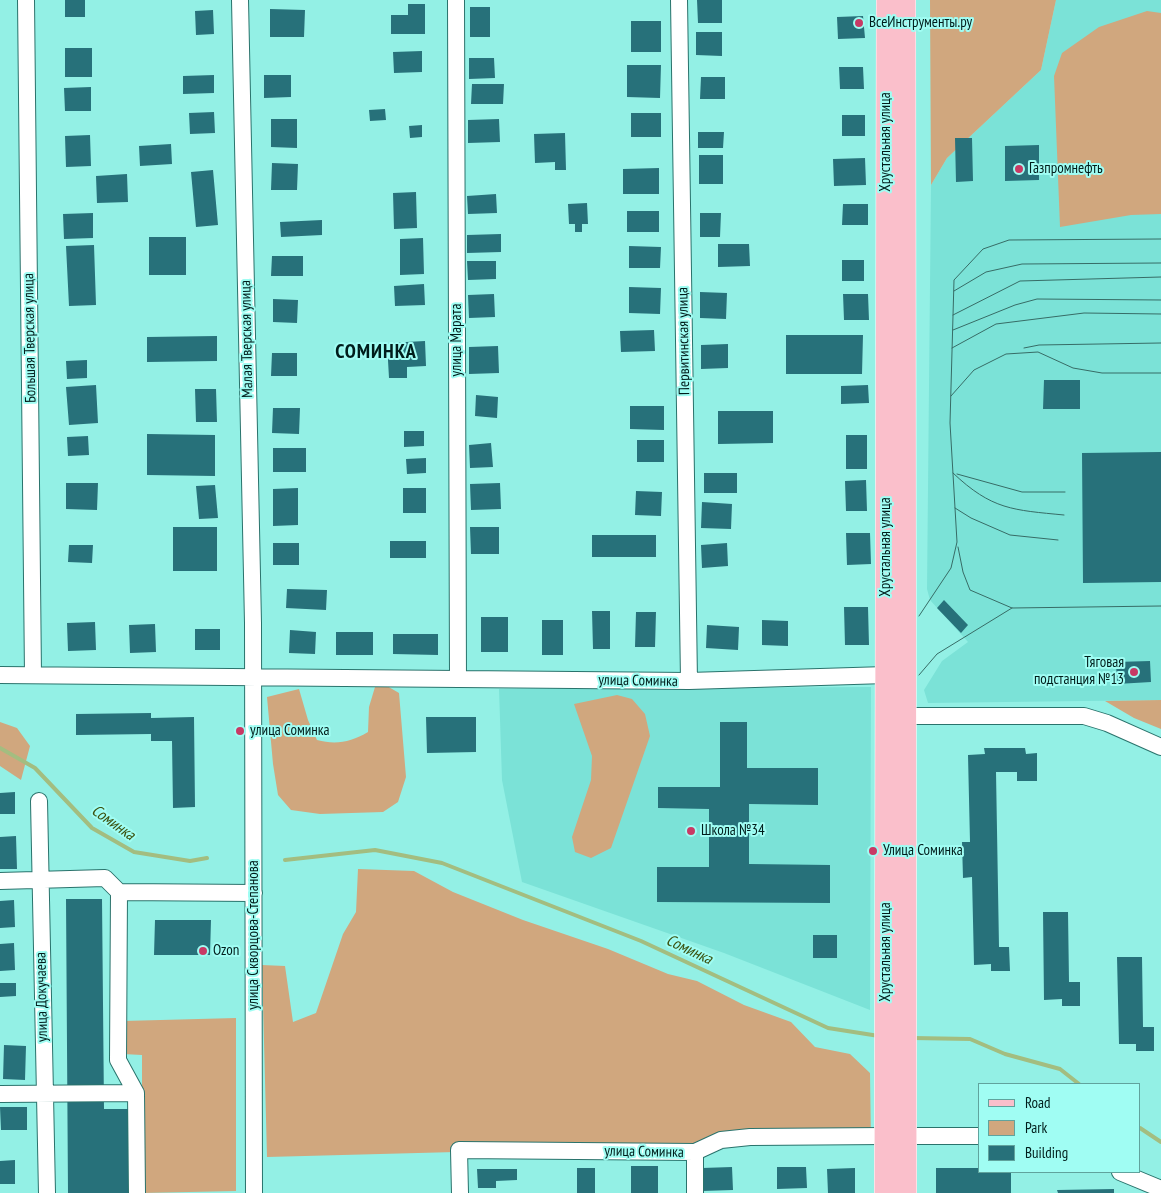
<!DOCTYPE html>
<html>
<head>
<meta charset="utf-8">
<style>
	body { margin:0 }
	#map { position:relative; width:1161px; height:1193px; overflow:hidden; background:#93f0e5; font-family:"PT Sans Narrow",sans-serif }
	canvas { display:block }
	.legend { position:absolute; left:978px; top:1083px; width:162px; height:90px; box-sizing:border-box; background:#a0fdf3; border:1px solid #60a39d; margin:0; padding:6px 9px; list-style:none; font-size:15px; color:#001d1b }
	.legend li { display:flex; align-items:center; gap:10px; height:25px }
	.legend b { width:25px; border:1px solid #60a39d }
</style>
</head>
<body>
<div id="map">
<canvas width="1161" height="1193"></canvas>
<ul class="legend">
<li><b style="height:6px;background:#fabfcb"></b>Road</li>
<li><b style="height:14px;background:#d0a77e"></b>Park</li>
<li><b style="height:14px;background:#27717a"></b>Building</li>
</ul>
</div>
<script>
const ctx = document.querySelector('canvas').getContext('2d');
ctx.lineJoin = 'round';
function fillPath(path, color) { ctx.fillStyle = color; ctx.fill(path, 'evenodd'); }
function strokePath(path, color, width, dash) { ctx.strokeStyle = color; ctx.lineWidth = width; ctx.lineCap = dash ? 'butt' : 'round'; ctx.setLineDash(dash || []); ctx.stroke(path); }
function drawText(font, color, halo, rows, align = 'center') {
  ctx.font = font + ' "PT Sans Narrow",sans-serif'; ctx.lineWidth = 4; ctx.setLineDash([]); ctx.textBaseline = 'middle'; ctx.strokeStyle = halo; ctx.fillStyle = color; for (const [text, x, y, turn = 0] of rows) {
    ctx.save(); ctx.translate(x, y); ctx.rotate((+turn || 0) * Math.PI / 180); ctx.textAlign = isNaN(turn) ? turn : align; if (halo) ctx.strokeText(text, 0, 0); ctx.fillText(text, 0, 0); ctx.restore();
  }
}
const built = new Path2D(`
	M1056,0h105v700l-233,3 -4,-13 18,-29 26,-19 -38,-42 -3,-11 4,-404 16,-27 94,-88z
	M871,687l-1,323 -146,-57 -202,-71 -20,-102 -3,-91z`);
const green = new Path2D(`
	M930,0h126l-15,70 -94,88 -16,27z
	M1147,11l14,2v201l-30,1 -71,12 -6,-151 8,-23 37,-26z
	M387,686l12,7 7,84 -8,25 -15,10 -63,2 -29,-4 -13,-15 -5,-31 -6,-67 32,-8 9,31 9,20c19,5 34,2 51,-8l1,-25 6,-20z
	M617,695l15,4 13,15 5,22 -39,112 -20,10 -16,-6 -3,-15 19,-57 1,-24 -18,-52z
	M1161,700v29l-27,-11 -29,-17z
	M0,722l17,6 13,18 -9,34 -21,-14z
	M358,869l56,2 39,21 70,28 85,29 60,25 29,7 47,24 47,17 24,25 35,7 20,19 1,68 -604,16 -5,-192 23,1 8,56 23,-9 27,-79 13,-22z
	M236,1018v173l-94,2v-138l-19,-1v-33z`);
const stream = new Path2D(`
	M0,748l35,20 57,60 42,24 56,9 17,-3
	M285,860l90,-10 67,13 199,78 187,87 51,8
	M913,1038l57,1 35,15 55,15 19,15
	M1140,1128l21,14`);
const building = new Path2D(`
	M65,0h20v17h-20z
	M697,0h25v23h-24z
	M408,4h17v30h-34v-19h17z
	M470,7h20v30h-20z
	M270,9l35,1 -1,27h-34z
	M213,10l1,24 -18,1 -1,-24z
	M863,16l2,22 -27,1 -1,-22z
	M631,21h30v31h-30z
	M696,32h26v24l-26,-1z
	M65,48h27v29h-27z
	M422,51v21l-28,1 -1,-21z
	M469,58h25l1,20 -26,1z
	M627,65h34l-1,33 -33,-1z
	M839,67h24l1,22h-24z
	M214,75v18l-31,1v-18z
	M264,75h27v22l-27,1z
	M701,77h24v22h-25z
	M472,84h32l-1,20h-32z
	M91,87v24h-26l-1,-23z
	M385,109l1,11 -16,1 -1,-11z
	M214,112l1,21 -25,1 -1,-21z
	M631,113h30v24h-30z
	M842,115h23v21h-23z
	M271,119h26v29l-26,-1z
	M499,119l1,23 -32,1v-23z
	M422,125v12l-12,1 -1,-12z
	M698,132h26l-1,16h-25z
	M565,133l1,37h-11v-8l-20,1 -1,-29z
	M90,135l1,31 -25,1 -1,-31z
	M955,138h17l1,43 -17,1z
	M171,144l1,20 -32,2 -1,-20z
	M1039,145v35l-34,1v-35z
	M699,155h24v29h-24z
	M865,158l1,27 -32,1 -1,-27z
	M272,163l26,1 -1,26h-26z
	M659,168v26h-36v-25z
	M213,170l5,55 -22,2 -5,-55z
	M127,174l1,28 -31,1 -1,-27z
	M416,192l1,36 -23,1 -1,-36z
	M496,194l1,19 -29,1 -1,-18z
	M587,203l1,21h-6v8h-7v-8h-6l-1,-20z
	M843,204h25v21h-26z
	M627,211h32v21h-32z
	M93,213v25l-29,1 -1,-25z
	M700,213h21l-1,24h-20z
	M322,220v15l-41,2 -1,-15z
	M501,234v18l-34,1v-18z
	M149,237h37v38h-37z
	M423,238l1,36 -24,1v-36z
	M718,244h31l1,22 -32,1z
	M94,245l2,60 -27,1 -3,-60z
	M629,246l32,1 -1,21h-31z
	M272,256h31v20h-32z
	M842,260h22v21h-22z
	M467,261h29v18l-28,1z
	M424,284l1,21 -30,1 -1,-20z
	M629,287l32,1 -1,26 -31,-1z
	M700,292l27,1 -1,26 -26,-1z
	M494,294l1,23 -26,1 -1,-23z
	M843,294h25l1,26h-25z
	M273,299l25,1 -1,23 -24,-1z
	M654,330l1,21 -34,1 -1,-21z
	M786,335h77l-1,39h-76z
	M217,336v25l-70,1v-25z
	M425,341l1,25 -19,1v11h-18l-2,-35z
	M728,344v24l-27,1v-24z
	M498,346l1,27 -30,1v-27z
	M272,353h25v23h-26z
	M87,360v18l-20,1 -1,-18z
	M1044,380h36v29h-37z
	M96,385l2,38 -29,2 -3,-38z
	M868,385l1,18 -28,1v-18z
	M195,389h21l1,33h-21z
	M476,395l22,2 -1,21 -22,-2z
	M630,406h34v24l-34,-1z
	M273,408h27l-1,26 -27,-1z
	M718,411h55v32l-55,1z
	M404,431h20v15l-20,1z
	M147,434l68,1v41l-68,-1z
	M846,435h21v34h-21z
	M88,436l1,19 -21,1 -1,-19z
	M637,440h27v22h-27z
	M491,443l2,24 -23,1 -1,-23z
	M273,448h33v24h-33z
	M1161,452v130l-78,1 -1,-130z
	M426,458v15l-19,1 -1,-15z
	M704,473h33v20h-33z
	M866,480l1,31h-21l-1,-30z
	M66,483h32l-1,27 -31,-1z
	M500,483l1,26 -30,1 -1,-26z
	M215,485l3,33 -19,1 -3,-33z
	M298,488v37l-25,1v-37z
	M403,488h23v25h-23z
	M636,491l26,1 -1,24 -26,-1z
	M702,502l30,2 -1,25 -30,-1z
	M173,527h44v44h-44z
	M470,527h29v27h-28z
	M846,533h24l1,31 -24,1z
	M592,535h64v22h-64z
	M390,541h36v17h-36z
	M273,543h26v22h-26z
	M727,543l1,23 -26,2 -1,-23z
	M69,545h24l-1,18 -24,-1z
	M287,589l40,1 -1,20 -40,-2z
	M944,600l24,25 -7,8 -24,-25z
	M844,607h24l1,38h-24z
	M592,611h18v38h-17z
	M636,612h20l-1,35h-20z
	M481,617h27v35h-27z
	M542,620h21v35h-21z
	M762,620l26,1v25l-26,-1z
	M95,622l1,28 -28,1 -1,-28z
	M155,624l1,28 -26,1 -1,-28z
	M707,625l32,2 -1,23 -32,-2z
	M195,629h25v21h-25z
	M290,630l26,2 -1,22 -26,-1z
	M336,632h37v23h-37z
	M393,634h45v21l-45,-1z
	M1150,661l1,21 -34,2 -1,-22z
	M151,713v5l43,-1 1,90 -22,1 -1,-67h-21v-7l-75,1v-21z
	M426,717h50v35l-49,1z
	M720,722h27v46h71v37l-69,-1v60l81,1v38l-173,-1v-35h52v-58l-51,-1v-21h62z
	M984,748h41l1,6 11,-1v28h-20v-9h-21l3,175h10l1,24h-19v-7l-17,1 -2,-88 -9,1 -1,-36h8l-2,-87 17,-1z
	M15,792v22h-15v-21z
	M16,836l1,33h-17v-32z
	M66,899h36l2,210h28v84h-64z
	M14,900l1,27 -15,1v-27z
	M1043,912h25l1,70h11v24h-18v-7l-18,1z
	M155,920h56l-1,35h-56z
	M813,935h24v23h-24z
	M14,943l1,27 -15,1v-27z
	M1117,957h25l1,70h11v24h-18v-7h-17z
	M0,983h16v13l-16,1z
	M4,1045l22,1 -1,34 -22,-1z
	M0,1107h27v23h-26z
	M15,1160v24h-15v-23z
	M631,1166h27v27h-27z
	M732,1167l1,23 -31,1v-23z
	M777,1167h29l1,21 -30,1z
	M577,1168h18v25h-18z
	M855,1168v25h-27l-1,-24z
	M936,1168h44v4h31v21h-75z
	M477,1169h40v11l-21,1v7h-18z
	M1114,1189v4h-56l-1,-3z`);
const minor = new Path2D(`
	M26,0l7,675
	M240,0l13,623 1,570
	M456,0l2,679
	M679,0l10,681
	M0,675l689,6 197,-6
	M905,716h179l23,7 54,24
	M39,801l8,392
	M0,881l105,-3 14,14 135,1
	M119,892l-1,168 18,33 1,100
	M0,1094l136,-1
	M906,1136h74
	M1120,1172l41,17
	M460,1193l-1,-43 236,2 26,-12 29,-3 135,-1
	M695,1193v-41`);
const major = new Path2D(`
	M905,0l1,1193
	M885,1193l2,-1193`);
const tram = new Path2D(`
	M954,291l32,-19 36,-8 139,-1
	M953,315l67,-34 141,-4
	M953,330l62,-25 22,-6 124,1
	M952,348l44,-24 88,-11 77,1
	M1024,348l15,-3 122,-2
	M951,396l23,-26 32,-16 32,-2 35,16 29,5h59
	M953,473c39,37 60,37 111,42
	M957,474l65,18h43
	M955,508l16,10 39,17 48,5
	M958,547l5,25 7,18 42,18 149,-2
	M919,616l32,-48 6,-26 -7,-119 4,-143 29,-31 26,-9 152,-1
	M919,675l18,-21 75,-46`);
const markers = [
	[859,23,5,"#c83a65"],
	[1019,169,5,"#c83a65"],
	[1134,672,5,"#c83a65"],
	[240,731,5,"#c83a65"],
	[691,831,5,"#c83a65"],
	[873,851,5,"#c83a65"],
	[203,951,5,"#c83a65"]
];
const poiNames = [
	["ВсеИнструменты.ру",869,23],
	["Газпромнефть",1029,169],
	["Тяговая",1124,663,"right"],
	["подстанция №13",1124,680,"right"],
	["улица Соминка",250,731],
	["Школа №34",701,831],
	["Улица Соминка",883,851],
	["Ozon",213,951]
];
const streetNames = [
	["Хрустальная улица",886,142,-90],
	["Большая Тверская улица",30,338,-91],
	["Малая Тверская улица",247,339,-91],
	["улица Марата",457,340,-90],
	["Первитинская улица",684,341,-91],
	["Хрустальная улица",886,547,-90],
	["улица Соминка",638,681,1],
	["улица Скворцова-Степанова",254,935,-90],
	["Хрустальная улица",886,952,-90],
	["улица Докучаева",42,997,-91],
	["улица Соминка",644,1152,1]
];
const waterNames = [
	["Соминка",113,823,35],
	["Соминка",689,950,25]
];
const districtNames = [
	["СОМИНКА",376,352]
];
fillPath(built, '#7be2d7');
fillPath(green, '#d0a77e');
strokePath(stream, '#a3bd80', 4);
fillPath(building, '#27717a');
strokePath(minor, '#2a736c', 18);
strokePath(major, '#fff', 22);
strokePath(minor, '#fff', 16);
strokePath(major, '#fabfcb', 21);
strokePath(tram, '#376c66', 1);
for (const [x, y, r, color] of markers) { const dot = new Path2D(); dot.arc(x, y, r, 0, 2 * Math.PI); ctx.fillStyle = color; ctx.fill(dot); strokePath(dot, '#a0fdf3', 2); }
drawText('15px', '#001d1b', '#a0fdf3', poiNames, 'left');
drawText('15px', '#001d1b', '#a0fdf3', streetNames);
drawText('italic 16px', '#3b510f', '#a0fdf3', waterNames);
ctx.letterSpacing = '1px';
drawText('bold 20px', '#001d1b', '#a0fdf3', districtNames);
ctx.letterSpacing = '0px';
</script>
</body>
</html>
